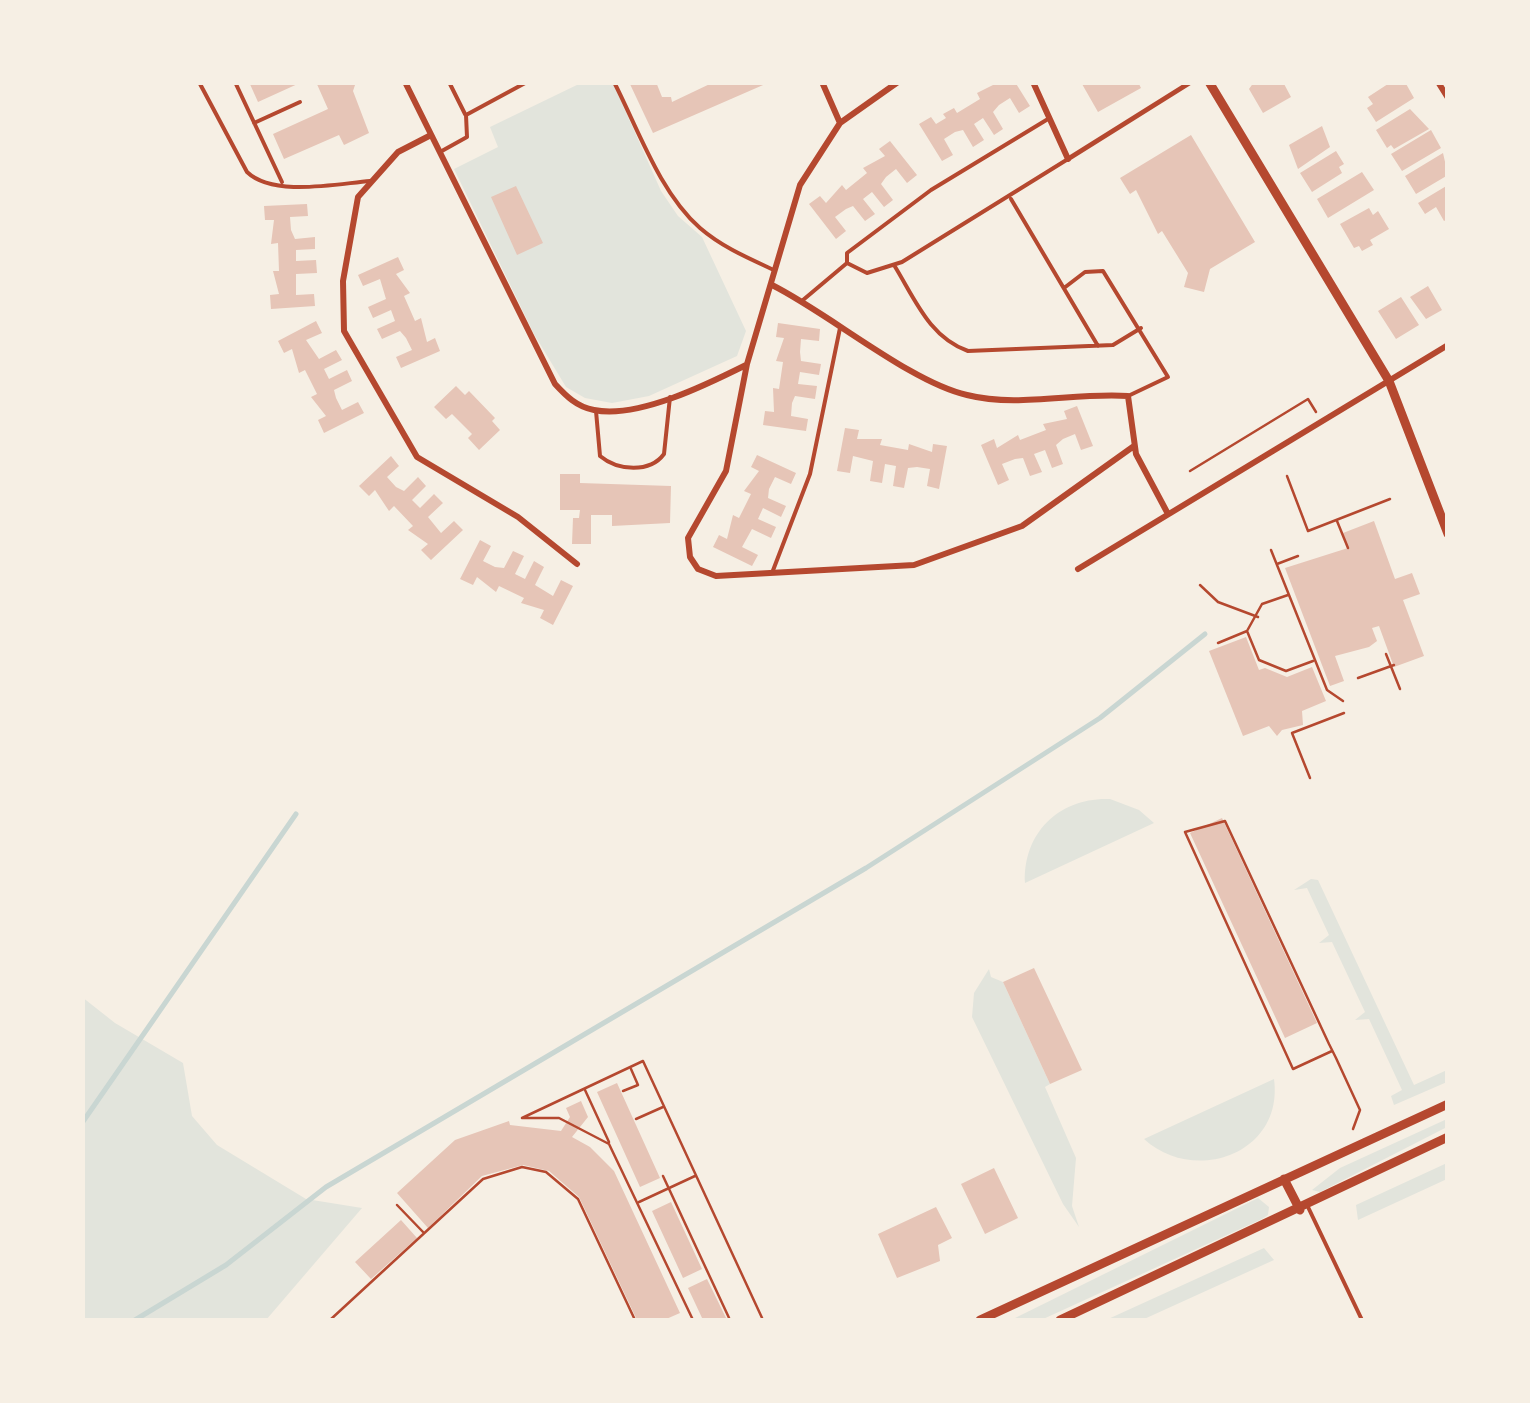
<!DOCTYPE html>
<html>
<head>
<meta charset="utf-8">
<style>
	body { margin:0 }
	#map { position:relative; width:1530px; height:1403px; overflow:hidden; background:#f6efe4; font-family:"Sofia Sans Condensed",sans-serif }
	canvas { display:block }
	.frame { position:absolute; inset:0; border:85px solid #f6efe4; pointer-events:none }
</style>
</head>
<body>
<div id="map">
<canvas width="1530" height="1403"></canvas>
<div class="frame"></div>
</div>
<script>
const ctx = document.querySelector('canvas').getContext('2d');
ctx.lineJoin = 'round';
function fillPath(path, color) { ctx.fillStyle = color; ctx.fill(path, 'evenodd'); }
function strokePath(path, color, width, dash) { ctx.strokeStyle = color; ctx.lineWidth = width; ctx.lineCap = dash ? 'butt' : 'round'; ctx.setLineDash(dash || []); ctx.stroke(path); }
const green = new Path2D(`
	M581,83h32l48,108 17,25 24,21 44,94 -9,25 -88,40 -37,7 -27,-5 -19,-11 -32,-53 -80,-165 44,-22 -8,-20z
	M1110,799l29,11 15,13 -129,60c-2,-51 35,-86 85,-84z
	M1311,879l7,1 96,205 33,-15v12l-53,23 -3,-9 11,-6 -33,-71 -14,1 10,-8 -33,-70 -13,1 10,-8 -22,-47 -13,2z
	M989,969l2,8 12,5 47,102 -5,3 31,71 -4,48 7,21 -16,-23 -91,-187 2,-24z
	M82,997l33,26 68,40 9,53 25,29 89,54 56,9 -96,112h-183z
	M1274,1079c10,75 -80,106 -130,60z
	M1447,1119v8l-127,65 -8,-2 28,-22z
	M1447,1163v16l-89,41 -2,-15z
	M1258,1198l11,9 -1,8 -6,4 -221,101h-30z
	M1264,1248l10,12 -132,60h-36z`);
const stream = new Path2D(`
	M82,1123l214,-309
	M135,1320l91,-55 100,-78 540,-319 234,-150 105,-84`);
const building = new Path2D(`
	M249,82h53l-44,20z
	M316,82h40l-3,9 16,42 -25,12 -5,-10 -55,24 -11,-25 55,-25z
	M629,82h27l6,15h9l1,5 42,-20h56l-117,51z
	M999,82h16l15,24 -11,7 -9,-15 -11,7 -6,7 10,17 -9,6 -11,-17 -9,6 10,16 -11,7 -10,-17 -8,2 -11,7 9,16 -11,6 -23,-37 12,-7 5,7 10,-6 -3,-4 11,-6 3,5 23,-14 -3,-6z
	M1138,82l3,6 -43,24 -16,-28z
	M1254,82h29l8,15 -28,16 -14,-24z
	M1391,82h14l9,16 -38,24 -9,-14 6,-4 -5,-7z
	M1410,109l19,20 -35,20 -3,-4 -4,3 -11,-18z
	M1322,126l8,21 -32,22 -9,-24z
	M1431,130l10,18 -39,23 -11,-17z
	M1191,135l64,107 -45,27 -6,23 -20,-5 4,-14 -26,-42 -4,3 -22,-44 -6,4 -10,-16z
	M890,141l27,34 -10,8 -11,-14 -10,8 -5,7 12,16 -9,7 -12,-15 -9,7 12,15 -10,7 -12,-15 -7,3 -11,8 11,14 -10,8 -27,-35 11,-8 6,7 16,-18 4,5 21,-17 -4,-5 22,-12 -6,-7z
	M1336,151l8,13 -5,3 3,6 -30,19 -12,-19z
	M1443,153l5,22 -32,19 -11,-18z
	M1362,172l12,18 -46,28 -11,-19z
	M1448,185v34l-4,2 -8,-14 -11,7 -7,-11z
	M516,186l27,57 -26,12 -26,-58z
	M307,204l1,12 -18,1 1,13 4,9 20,-2v12l-19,1v11l20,-1 1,13 -21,1v21l18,-1 1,12 -44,3 -1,-14 9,-1 -6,-23h6l-1,-28 -7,1 3,-24h-9l-1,-14z
	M1369,208l4,7 5,-4 11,18 -19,11 3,5 -11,6 -3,-5 -5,2 -14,-24z
	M398,257l6,13 -8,4 14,19 -6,3 11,25 6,-3 6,24 8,-4 5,13 -39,17 -5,-11 16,-7 -6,-12 -6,-7 -18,8 -5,-10 18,-8 -4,-11 -18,8 -5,-11 18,-8 -6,-20 -17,7 -5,-11z
	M1428,286l14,24 -16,9 -16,-22z
	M1401,297l18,28 -23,14 -18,-28z
	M316,321l6,12 -16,7 13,19 17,-9 6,10 -18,9 5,10 18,-9 5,11 -18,9 2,8 6,12 16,-8 6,11 -40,20 -6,-13 8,-4 -15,-19 6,-3 -12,-24 -6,3 -7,-24 -8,4 -6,-12z
	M778,323l42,6 -1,12 -18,-2 -1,13 1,9 20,3 -2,11 -19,-3 -2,12 19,2 -2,13 -20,-3 -3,7 -1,13 17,3 -2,12 -43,-6 2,-14 9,1 -1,-24 6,1 4,-27 -7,-1 8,-23 -8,-1z
	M456,386l9,9 4,-4 26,27 -3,3 8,9 -21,20 -11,-12 4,-4 -20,-20 -6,5 -12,-12z
	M1077,406l16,40 -12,4 -6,-16 -12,5 -7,6 7,19 -11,4 -7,-18 -11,4 8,18 -12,4 -7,-18 -8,1 -13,5 7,16 -11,5 -17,-40 13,-6 3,9 21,-13 2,5 26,-10 -3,-6 24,-5 -3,-8z
	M845,428l14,2 -2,9h25l-2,6 28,5 1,-6 23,8 1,-8 14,2 -8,43 -12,-3 3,-17 -13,-2 -9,1 -4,20 -11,-2 3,-20 -11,-2 -3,19 -12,-2 3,-20 -20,-5 -3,17 -13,-2z
	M757,455l39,18 -5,11 -16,-7 -6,12 -1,9 18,8 -5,11 -18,-9 -5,11 18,8 -5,11 -19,-9 -10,18 16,8 -6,11 -39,-19 6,-12 8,4 6,-24 6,3 12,-24 -7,-3 15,-20 -8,-4z
	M391,456l8,10 -12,11 9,10 8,4 14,-14 8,9 -14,14 8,8 14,-14 9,9 -15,14 13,16 13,-12 9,9 -32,30 -10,-10 7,-6 -20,-14 5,-4 -19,-20 -5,5 -14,-21 -6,6 -10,-10z
	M560,474h20v9l91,3 -1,37 -58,3v-11h-21v29h-19l1,-26h6l1,-8h-20z
	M1374,521l21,58 17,-6 8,21 -17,6 21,56 -30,11 -15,-41 -7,2 5,13 -8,6 -34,9 9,25 -14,5 -45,-118 63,-20 -5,-15z
	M480,540l11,6 -8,15 12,6 9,1 9,-17 11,5 -9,18 10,5 9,-18 10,6 -9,18 18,11 8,-16 12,6 -20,39 -13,-7 4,-8 -23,-7 3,-5 -25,-12 -3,6 -19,-15 -4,8 -13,-6z
	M1246,637l13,33 6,-2 22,9 25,-10 14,34 -24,10 1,14 -21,5 -5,6 -8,-10 -26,10 -34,-85z
	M1222,818l95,205 -32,15 -95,-205z
	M1034,968l48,102 -32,14 -47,-102z
	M617,1083l43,95 -20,9 -43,-95z
	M581,1101l7,16 -16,20 18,10 24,24 66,142 -16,7h-27l-58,-123 -30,-26 -26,-6 -41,11 -54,52 -31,-35 58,-53 54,-19 1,4 51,6 9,-14 -4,-9z
	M994,1168l24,50 -33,16 -24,-50z
	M671,1202l31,67 -19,9 -31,-67z
	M936,1207l16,31 -14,7 2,16 -43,17 -19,-44z
	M401,1220l16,18 -46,41 -16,-17z
	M707,1279l20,41h-24l-15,-32z`);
const path = new Path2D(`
	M1190,471l118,-72 8,13
	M1287,476l21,55 82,-32
	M1337,521l11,27
	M1271,550l56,140 16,11
	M1277,564l21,-8
	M1200,585l18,17 40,15
	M1247,631l12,29 27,11 27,-10
	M1218,643l29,-12 15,-27 26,-9
	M1386,654l14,35
	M1358,678l36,-13
	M1310,778l-18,-45 52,-20
	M1332,1051l-39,18 -108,-237 40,-11 104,223 7,14 24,52 -7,19
	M585,1090l24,52
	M623,1091l15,-6 -7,-16
	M636,1119l27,-12
	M663,1176l67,144
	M639,1202l56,-26
	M397,1205l27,28
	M330,1320l153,-141 39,-12 24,5 32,27 57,121
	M693,1320l-84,-176 -50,-26h-37l121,-57 120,259`);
const service = new Path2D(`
	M199,82l48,90c26,25 88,12 123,9
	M235,82l47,100
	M449,82l16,32
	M614,82c24,47 46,111 86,146 22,19 48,30 74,42
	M254,123l46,-21
	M440,152l27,-15 -1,-22 61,-33
	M1011,199l87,147
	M847,263l20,10 35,-11 166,-103
	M894,265c21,34 35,72 74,86l145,-6 28,-17
	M1064,288l21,-16 18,-1 65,106 -40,19
	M803,300l44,-37v-10l84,-63 117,-71
	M596,411l4,45c18,15 50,17 64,-2l6,-57
	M772,573l38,-99 30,-146
	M1308,1207l54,113`);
const pedestrian = new Path2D(`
	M1068,159l123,-77`);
const minor = new Path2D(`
	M405,82l150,302c11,12 22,23 39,26 44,9 114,-26 152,-45
	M822,82l18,41
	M898,82l-58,41 -40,62 -53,179 -21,107 -38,67 2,19 8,12 18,7 198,-11 108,-39 112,-80
	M1033,82l35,77
	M1438,82l10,16
	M431,135l-33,17 -40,45 -15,84 1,50 73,126 101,60 59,47
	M772,285c58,29 138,97 195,110 51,13 109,-3 161,1l8,58 32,60
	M1078,569l370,-224`);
const tertiary = new Path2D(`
	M1209,82l180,299 59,153`);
const secondary = new Path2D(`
	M1284,1179l16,31
	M980,1320l468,-216
	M1060,1320l388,-183`);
fillPath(green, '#e2e4dc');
strokePath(stream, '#c9d6d2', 5);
fillPath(building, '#e6c5b7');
strokePath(path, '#b5482f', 2.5);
strokePath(service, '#b5482f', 4);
strokePath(pedestrian, '#b5482f', 5);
strokePath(minor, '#b5482f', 6);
strokePath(tertiary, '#b5482f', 9);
strokePath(secondary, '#b5482f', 9);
</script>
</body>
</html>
